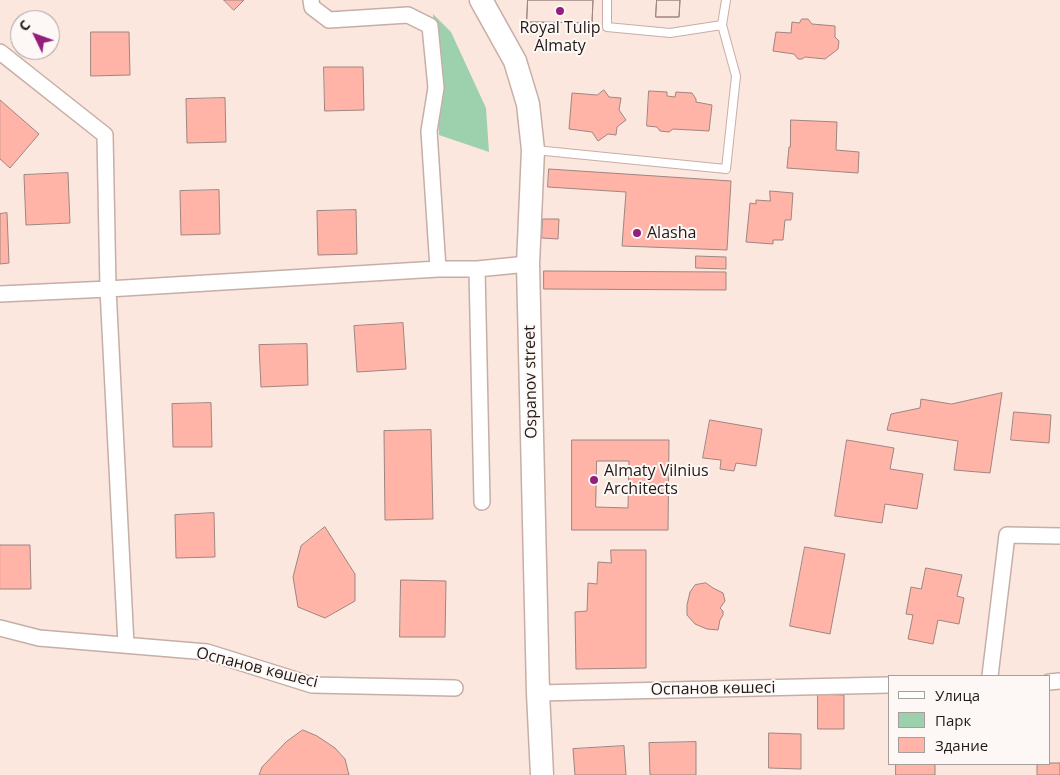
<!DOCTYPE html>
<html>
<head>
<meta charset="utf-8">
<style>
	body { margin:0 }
	#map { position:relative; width:1060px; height:775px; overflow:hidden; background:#fce7df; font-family:"Open Sans",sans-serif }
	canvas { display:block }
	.legend { position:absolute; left:888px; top:675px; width:162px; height:90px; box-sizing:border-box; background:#fdf8f6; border:1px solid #a59f9c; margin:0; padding:6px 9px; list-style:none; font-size:15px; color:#221915 }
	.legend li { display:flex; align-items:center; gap:10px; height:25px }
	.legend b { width:25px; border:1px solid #a59f9c }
	.north { position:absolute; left:10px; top:10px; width:50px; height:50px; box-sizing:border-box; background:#fdf8f6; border:1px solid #a59f9c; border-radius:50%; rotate:312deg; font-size:14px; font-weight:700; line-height:20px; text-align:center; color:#221915 }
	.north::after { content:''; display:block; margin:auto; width:18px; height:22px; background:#931e7c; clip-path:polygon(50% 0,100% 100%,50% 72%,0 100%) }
</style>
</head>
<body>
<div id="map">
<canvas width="1060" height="775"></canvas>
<ul class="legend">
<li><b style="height:6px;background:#fff"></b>Улица</li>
<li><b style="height:14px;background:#9dd1ae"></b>Парк</li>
<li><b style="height:14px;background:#ffb4a7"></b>Здание</li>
</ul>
<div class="north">С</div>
</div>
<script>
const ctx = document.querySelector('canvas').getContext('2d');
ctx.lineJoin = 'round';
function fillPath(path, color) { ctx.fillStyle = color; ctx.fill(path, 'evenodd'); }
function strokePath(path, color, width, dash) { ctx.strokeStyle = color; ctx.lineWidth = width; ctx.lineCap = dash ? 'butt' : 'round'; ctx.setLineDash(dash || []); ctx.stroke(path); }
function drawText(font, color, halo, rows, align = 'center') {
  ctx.font = font + ' "Open Sans",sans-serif'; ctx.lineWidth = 4; ctx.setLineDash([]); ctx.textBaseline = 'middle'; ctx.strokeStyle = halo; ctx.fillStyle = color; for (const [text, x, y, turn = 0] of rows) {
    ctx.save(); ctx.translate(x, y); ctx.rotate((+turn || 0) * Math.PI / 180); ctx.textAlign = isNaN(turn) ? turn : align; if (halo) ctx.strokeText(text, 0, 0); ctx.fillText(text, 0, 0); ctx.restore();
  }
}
const green = new Path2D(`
	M433,14l18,18 35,76 3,44 -50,-17z`);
const building = new Path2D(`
	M224,0h20l-10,10z
	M528,0h65l-1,23 -65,-1z
	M528,0h65l-1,23 -65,-1z
	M657,0h23l-1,17h-23z
	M657,0h23l-1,17h-23z
	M802,19h6l4,5 23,2v11l4,4 -1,8 -13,10 -20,-2 -3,2h-4l-4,-5 -21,-3 3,-19 15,1 1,-11 7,1z
	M91,32h38l1,43 -39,1z
	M324,67h39l1,43 -39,1z
	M604,90l5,7 12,1 -2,12 7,10 -9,7 -1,8 -8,-1 -10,7 -6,-9 -23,-3 3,-36 25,2z
	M649,91l18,1v4l8,1 1,-5 16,1 4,6v3l16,3 -3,26 -36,-2 -4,3 -9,-1 -3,-4 -10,-1z
	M225,98l1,44 -39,1 -1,-44z
	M0,100l39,34 -29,34 -10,-9z
	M791,120l46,2 -1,28 23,2 -1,21 -71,-5 2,-21h1z
	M549,169l182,12 -4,69 -105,-4 4,-54 -78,-5z
	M68,173l2,50 -44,2 -2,-50z
	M219,190l1,44 -39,1 -1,-44z
	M770,191l23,2 -2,27h-6l-2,20h-10v4l-27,-2 4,-39 6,1v-4l14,1z
	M356,210l1,44 -39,1 -1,-44z
	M7,213l2,50 -9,1v-50z
	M543,219h16l-1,20 -16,-1z
	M696,256l30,1v12l-30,-1z
	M544,271l182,1v18l-182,-1z
	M403,323l3,46 -49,3 -3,-46z
	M307,344l1,41 -47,2 -2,-42z
	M1002,393l-12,80 -36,-3 4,-29 -71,-11 4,-16 29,-6 1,-9 30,5z
	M211,403l1,44h-39l-1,-43z
	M1014,412l37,3 -2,28 -38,-3z
	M710,420l52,9 -6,37 -20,-3 -2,8 -14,-2 1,-9 -18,-2z
	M431,430l2,89 -48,1 -1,-89z
	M572,440h97l-1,90h-96zM597,461h32l-1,47 -32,-1z
	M847,440l47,8 -4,21 33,5 -6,35 -32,-5 -3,19 -47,-7z
	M214,513l1,44 -39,1 -1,-43z
	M325,527l30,47v27l-30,17 -27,-11 -5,-30 8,-31z
	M0,545h30l1,44h-31z
	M805,547l40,7 -15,80 -40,-8z
	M611,550h35v118l-70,1 -1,-57 12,-1 1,-28 9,1 1,-22 13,1z
	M926,568l36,7 -5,21 7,2 -5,26 -21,-4 -5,24 -25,-5 5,-24 -7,-1 5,-27 10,2z
	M401,580l45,1 -1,56h-45z
	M706,583l7,5 10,5 2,8 -5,7 3,3v4l-3,5 -2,10 -11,-1 -12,-5 -8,-9v-10l3,-13 5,-7z
	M818,694l26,1v34h-26z
	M303,730l14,6 18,12 10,11 4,16h-90l3,-8 24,-25z
	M769,733l32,1v35l-32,-1z
	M696,742v33h-46l-1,-32z
	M624,746l2,29h-51l-2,-26z
	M1049,763h11v12h-23v-11z
	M896,764h39v11h-39z`);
const lane = new Path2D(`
	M607,0v27l63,6 52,-8
	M535,150l191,19 10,-93 -14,-51 4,-25`);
const street = new Path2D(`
	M311,0l1,7 17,13 79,-5 22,11 6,62 -7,43 9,138
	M0,52l105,83 3,154 18,356
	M477,269l5,233
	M0,294l108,-5 330,-20h39l51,-5
	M0,628l39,10 168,14 105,33 143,3
	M990,676l17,-141 53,1
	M1049,682l11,-1
	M538,693l351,-8`);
const secondary = new Path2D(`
	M481,0l34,61 13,43 5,46 -5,114 10,429 4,82`);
const markers = [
	[560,11,5,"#931e7c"],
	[637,233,5,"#931e7c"],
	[594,480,5,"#931e7c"]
];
const poiNames = [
	["Royal Tulip",560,28,"center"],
	["Almaty",560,46,"center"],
	["Alasha",647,233],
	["Almaty Vilnius",604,471],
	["Architects",604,489]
];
const streetNames = [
	["Ospanov street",531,382,-91],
	["Оспанов көшесі",257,668,14],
	["Оспанов көшесі",713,689,-1]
];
fillPath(green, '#9dd1ae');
fillPath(building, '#ffb4a7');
strokePath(building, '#9e8581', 1);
strokePath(lane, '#c6aea5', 10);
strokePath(street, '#c6aea5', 18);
strokePath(secondary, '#c6aea5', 25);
strokePath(lane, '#fff', 8);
strokePath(street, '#fff', 15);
strokePath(secondary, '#fff', 22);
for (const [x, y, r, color] of markers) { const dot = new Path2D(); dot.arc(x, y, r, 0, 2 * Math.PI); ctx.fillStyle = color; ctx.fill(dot); strokePath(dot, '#fdf8f6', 2); }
drawText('16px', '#221915', '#fdf8f6', poiNames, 'left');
drawText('16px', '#221915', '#fdf8f6', streetNames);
</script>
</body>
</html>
